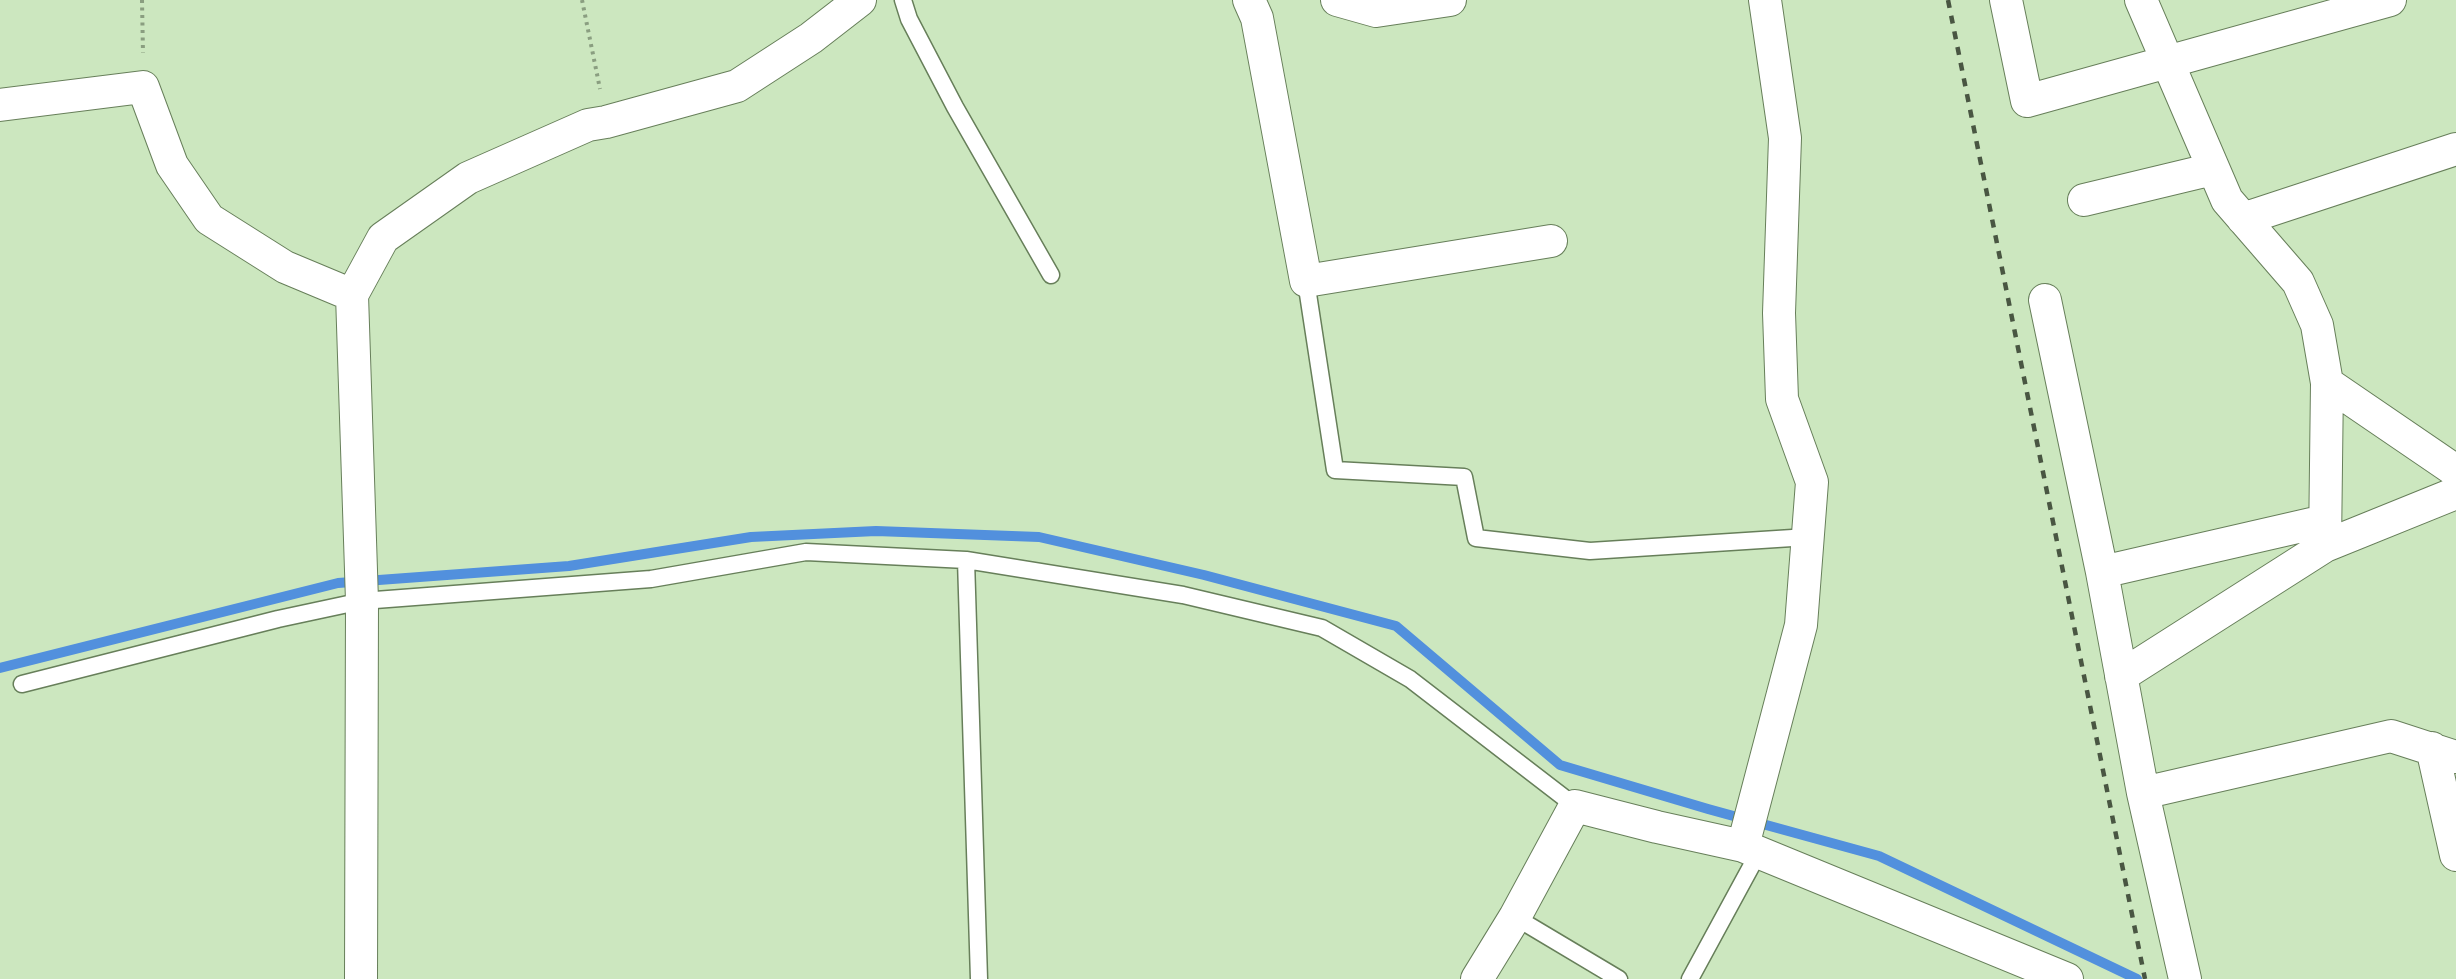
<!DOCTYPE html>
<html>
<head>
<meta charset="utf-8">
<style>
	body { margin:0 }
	canvas { display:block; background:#cce7bf }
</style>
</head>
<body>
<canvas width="2456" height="979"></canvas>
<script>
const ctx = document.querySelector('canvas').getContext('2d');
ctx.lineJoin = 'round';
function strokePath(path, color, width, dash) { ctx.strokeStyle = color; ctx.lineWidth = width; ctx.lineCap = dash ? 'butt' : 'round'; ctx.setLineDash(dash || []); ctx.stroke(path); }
const stream = new Path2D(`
	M0,668l338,-85 231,-17 182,-29 125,-6 163,6 165,38 192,51 164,139 148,44 171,47 258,123`);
const path = new Path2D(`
	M142,0l1,53
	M582,0l18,89`);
const service = new Path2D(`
	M903,0l6,19 46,88 96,168
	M1306,281l29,189 129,7 12,61 114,13 218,-14
	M966,560l13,419
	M22,684l256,-65 84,-18 289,-22 155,-27 160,8 217,35 139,33 88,51 165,127
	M1515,917l104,62
	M1690,979l69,-127`);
const minor = new Path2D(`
	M1249,0l8,18 49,263 245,-40
	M1337,0l39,11 74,-11
	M2006,0l21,101 363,-101
	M2141,0l86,200 71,82 19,43 10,58 129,88
	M0,105l143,-18 29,78 37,54 76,48 67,28
	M2084,200l129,-31
	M2243,219l213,-70
	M2045,300l57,272
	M2327,383l-2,163 131,-53
	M2121,676l204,-130
	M2432,748l24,107
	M2143,793l248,-57 65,21
	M1743,846l58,-221 11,-143 -30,-83 -3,-86 6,-175 -20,-138
	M361,979l1,-378 -10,-306 31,-57 85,-60 120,-53 18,-3 131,-36 74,-48 49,-38
	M1477,979l38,-62 60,-111 82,21 86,19 324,133
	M2185,979l-42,-186 -41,-221 222,-51`);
const rail = new Path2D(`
	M1948,0l197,979`);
strokePath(stream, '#5290dd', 10);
strokePath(service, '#677f5a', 19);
strokePath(minor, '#677f5a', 34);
strokePath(path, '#8a9e80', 4, [3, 4.5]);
strokePath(service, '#fff', 16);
strokePath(minor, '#fff', 32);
strokePath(rail, '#495642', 4.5, [8, 8]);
</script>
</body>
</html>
